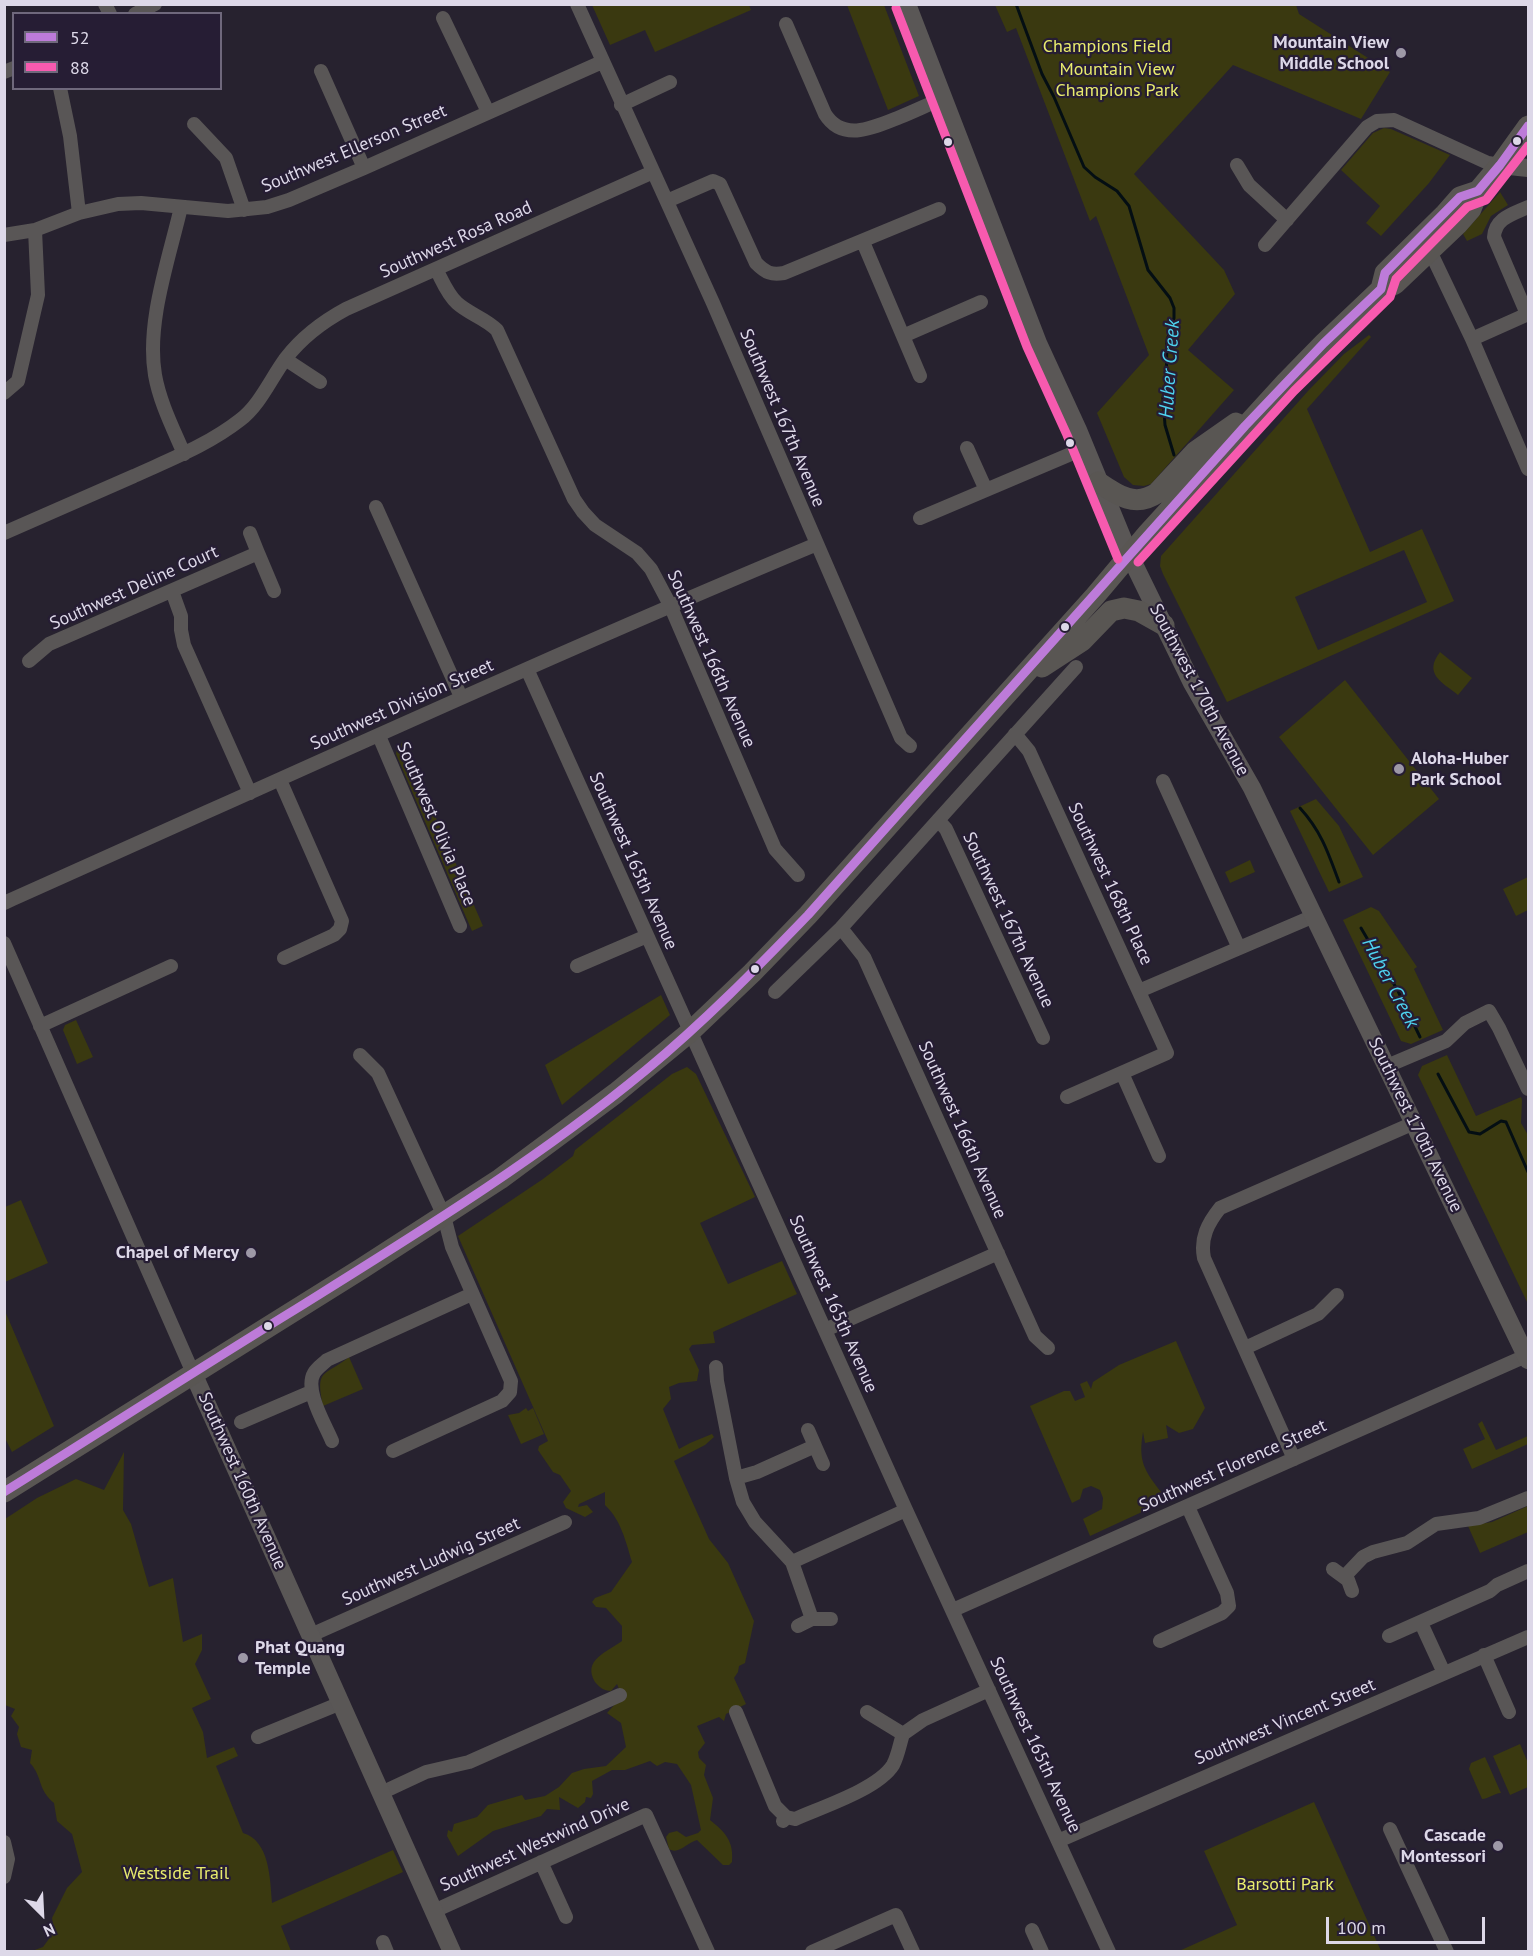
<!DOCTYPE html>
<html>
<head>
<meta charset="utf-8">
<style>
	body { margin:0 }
	#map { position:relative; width:1533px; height:1956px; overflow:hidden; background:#27222f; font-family:"PT Sans",sans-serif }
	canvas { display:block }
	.frame { position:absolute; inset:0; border:6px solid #ddd8e8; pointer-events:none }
	.legend { position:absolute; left:12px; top:12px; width:210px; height:78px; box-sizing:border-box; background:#261d34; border:2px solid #6f687c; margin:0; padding:8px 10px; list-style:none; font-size:18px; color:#ddd8e8 }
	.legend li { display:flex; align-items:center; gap:12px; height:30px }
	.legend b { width:30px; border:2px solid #6f687c }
	.north { position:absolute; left:12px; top:1884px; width:60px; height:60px; -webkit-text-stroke:4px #261d34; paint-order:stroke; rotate:156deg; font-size:16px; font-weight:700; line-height:24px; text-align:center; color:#ddd8e8 }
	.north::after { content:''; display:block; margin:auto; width:21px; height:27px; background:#ddd8e8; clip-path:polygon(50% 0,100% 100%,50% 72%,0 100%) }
	.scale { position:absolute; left:1326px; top:1917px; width:159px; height:27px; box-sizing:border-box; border:3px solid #ddd8e8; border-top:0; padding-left:8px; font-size:18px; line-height:21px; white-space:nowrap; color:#ddd8e8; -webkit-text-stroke:4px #261d34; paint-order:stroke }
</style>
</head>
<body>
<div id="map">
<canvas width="1533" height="1956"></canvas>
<div class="frame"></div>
<ul class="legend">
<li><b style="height:8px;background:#bd7bd9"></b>52</li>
<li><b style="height:8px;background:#f75aaf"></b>88</li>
</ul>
<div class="north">N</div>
<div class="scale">100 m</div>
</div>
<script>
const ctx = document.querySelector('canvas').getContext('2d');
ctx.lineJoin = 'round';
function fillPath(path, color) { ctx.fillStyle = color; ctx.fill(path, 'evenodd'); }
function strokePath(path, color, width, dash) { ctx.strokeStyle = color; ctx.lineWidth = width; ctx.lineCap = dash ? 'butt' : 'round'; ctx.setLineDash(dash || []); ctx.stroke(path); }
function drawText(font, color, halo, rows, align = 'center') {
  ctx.font = font + ' "PT Sans",sans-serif'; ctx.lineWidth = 4.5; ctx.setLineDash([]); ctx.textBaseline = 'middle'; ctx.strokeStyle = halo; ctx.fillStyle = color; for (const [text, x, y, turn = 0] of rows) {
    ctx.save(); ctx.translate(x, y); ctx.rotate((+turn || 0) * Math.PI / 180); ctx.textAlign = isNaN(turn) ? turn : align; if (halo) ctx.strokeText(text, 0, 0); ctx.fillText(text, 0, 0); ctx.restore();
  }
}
const green = new Path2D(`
	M749,5l2,5 -96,42 -10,-22 -35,15 -18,-40z
	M847,5h37l35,91 -31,14z
	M995,5h301l3,9 91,58 -29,47 -128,-54 -99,109 90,96 11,24 -47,56 46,40 -83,94 -7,2 -11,-1 -9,-8 -27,-64 52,-58 -53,-139 -6,5 -74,-193 -9,4z
	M1384,128l7,1 59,26 -21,28 -48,53 -15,-13 14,-17 -39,-36 32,-37z
	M1500,192l8,13 -17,11 -9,18 -15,7 -4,-7z
	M1369,335l2,2 -64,72 63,143 52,-23 32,72 -227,101 -64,-128 -3,-8 1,-10 147,-165 36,-37zM1404,550l23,52 -109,48 -23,-53z
	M1440,652l32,26 -14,17c-16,-13 -35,-21 -18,-43z
	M1345,680l94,119 -66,56 -94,-118z
	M403,742l80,184 -11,5 -76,-177 1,-6z
	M1316,799l23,27 24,51 -34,15 -39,-81z
	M1250,860l5,12 -25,11 -5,-11z
	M1528,877v33l-12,6 -13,-27z
	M1371,907l8,4 38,56 -3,2 29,61 -32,14 -10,-3 -58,-121z
	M661,995l9,20 -108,90 -17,-40z
	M76,1020l17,37 -16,7 -14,-34 2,-5z
	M1447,1055l29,61 45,-19 1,3 -1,23 7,12v169l-110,-229 4,-9z
	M687,1067l9,7 59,123 -55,26 28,61 54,-23 15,33 -84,38 2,11 -23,2 -3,4 10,21 -2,11 -18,2 -10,4 2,12 -8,10 16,40 11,-6 22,-9 2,3 -9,8 -31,16 35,78 19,24 26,58 -9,42 -6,3 -1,6 -4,6 12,26 -20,10 -2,7 -5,-4 -22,9 8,17 -7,9 1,6 7,7 -2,10 9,23 -3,22c15,12 24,21 22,42l-3,3h-6l-26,-25c-11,3 -18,15 -28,9l-3,-12 3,-4 8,-2 9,6 12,-4 3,-3 -10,-45 -14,-21 -12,-2 -8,4 -7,-5 -25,9h-13l-20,11 1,13 -2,4 -5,-1 -1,5 -7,6 -19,-11 1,13 -13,-1 -6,7 -48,15 -35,25 -11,-20 1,-6 4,2 2,-8 23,-7 11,-12 34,-10 3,5 20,-4 14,-9 13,-14 12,-4 22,-3 20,-19 -5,-24 -14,-10 9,-10 7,-4 -6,-15 -6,7c-7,0 -12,-4 -16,-9 -13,-22 12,-30 27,-41v-15l-16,-18 -10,-1 -4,-5 3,-4 16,-6 21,-30c-6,-20 -11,-42 -27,-57v-13l-26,12 -1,3 9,-2 6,7 -8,5 -19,-9 -3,-6 8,-11 -11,-16 -7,-3 -15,-22 1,-4 9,-5 -90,-205 85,-57 30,-23 2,-6 97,-76z
	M21,1200l27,63 -43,19v-75z
	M5,1311l49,115 -42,26 -8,-16z
	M1176,1341l29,67 -12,21 -14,4 -13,-8 2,13 -23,5 -2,-11c-5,29 1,38 18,60l-4,13 -67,31 -7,-17 19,-10 1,-11 -3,-8 -9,-4 -8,3 -3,10 -8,4 -42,-97 34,-15h6l5,10 10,-4 -5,-13 7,-3 4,8 2,-7 26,-17z
	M349,1357l14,32 -40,17c-8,-38 1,-29 26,-49z
	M526,1408l2,3 5,-3 11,26 -23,10 -13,-29 11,-2z
	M1482,1421l14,29 32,-14v8l-56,25 -9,-20 22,-10 -7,-15z
	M124,1452l-1,58 8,14 18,63 24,-9 10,64 19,-8v16l-7,14 16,35 -19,9 11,24 4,26 27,-11 4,9 -22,10 27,67c27,8 27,46 29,70l121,-53 10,22 -122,54 10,25h-259l11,-4 11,-15 -2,-14 15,-30 15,-16 -10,-38 -15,-13 -3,-18c-17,-14 -11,-26 -24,-40l2,-13 -11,-3 -4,-13 2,-7 -8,-11 4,-7 -10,-4v-186l32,-21 39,-19 28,11z
	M1528,1506v26l-48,21 -12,-27 24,-4z
	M1520,1744l8,19v24l-18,8 -17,-39z
	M1485,1757l16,36c-7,0 -12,6 -19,6l-13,-30 2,-6z
	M1314,1802l67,149h-202l58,-26 -33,-74z`);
const stream = new Path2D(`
	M1016,4l26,70 12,23 30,70 11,10 22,14 12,15 19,64 22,28 4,10v10l-7,23 -1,45 -3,12 2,27 9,30
	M1300,808c21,23 28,44 39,74
	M1361,928l37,63 22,46
	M1438,1074l31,58 11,2 21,-13 5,1 22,50`);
const street = new Path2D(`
	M105,4l5,10
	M577,4l136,299 188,435 9,8
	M135,14l20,-10
	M443,18l45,94
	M786,24l39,90c18,29 50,13 75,3 15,-6 29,-13 44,-19
	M321,71l43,97
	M4,72l10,-4
	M60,88l10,48 9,77
	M621,105l49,-23
	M194,124l32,34 18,52
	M1237,165l12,20 38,35
	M667,201l46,-20 7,3 36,79c10,10 15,12 28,10l155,-64
	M181,207c-12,52 -35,116 -26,168 5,28 18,53 29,79
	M4,235l31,-5 44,-17 39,-9 23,-1 87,8 39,-4 22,-7 75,-32 238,-106
	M863,242l57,134
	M1265,245l102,-118 10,-6 17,-1 94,43 12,2
	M1430,251l42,88 56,130
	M436,269c6,11 11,25 21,34 12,11 28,15 40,27l77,169 9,13 12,13 42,28 14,16 19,36 105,244 23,26
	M1527,314l-33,-77c1,-19 19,-23 34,-30
	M903,336l78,-34
	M1472,339l56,-25
	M285,359l35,23
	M4,393l14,-12 20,-86 -3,-65
	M967,448l19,42
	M376,507l85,190
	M920,518l165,-70
	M4,533c44,-19 87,-38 130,-57 37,-17 74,-31 106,-56 20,-15 31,-42 46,-62 17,-22 36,-36 60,-49l307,-137
	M250,533l8,20
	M172,591l9,25v14l3,15 66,148
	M29,661l20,-17 209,-91 16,38
	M527,669l379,841 203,442
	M1015,734l14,17 138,302 -100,44
	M379,736l81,190
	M280,780l62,141 -2,8 -6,6 -50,23
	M1163,781l76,167
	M938,820l8,9 97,209
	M4,903c271,-121 540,-245 813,-359
	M841,928l23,29 171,379 13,12
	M4,943l189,430
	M577,966l70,-30
	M1139,991l175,-75
	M775,992l66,-64 235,-261
	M40,1026l131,-60
	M360,1055l18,18 66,143 8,31 59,134 -1,11 -8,9 -109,50
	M1387,1066l59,-25 19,-18 24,-12 10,17 29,61
	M1122,1073l37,83
	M825,1330l173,-77
	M1245,1348l73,-34 19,-19
	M716,1367l1,14 19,97 7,24 12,20 37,40 20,57 -14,7
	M241,1422l70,-30
	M808,1430l7,16
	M332,1441c-7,-17 -28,-51 -18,-68 3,-5 9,-9 13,-13l145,-66
	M1294,1459l-90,-201c-4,-20 4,-35 16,-50l194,-85
	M736,1478l21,-6 58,-26 8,18
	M792,1562l114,-52
	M1333,1569l15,11 4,11
	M1344,1577l19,-20 10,-5 34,-9 29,-19 43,-6 49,-20
	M953,1610l575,-255
	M812,1619h19
	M1421,1623l23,50
	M311,1635l254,-113
	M1389,1636l101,-45 7,-6 31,-14
	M1160,1641l62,-28 7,-7 -2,-13 -39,-86
	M1484,1655l25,57
	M736,1712l39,94 11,11
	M867,1712l36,22
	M258,1737l83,-34
	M381,1793l45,-21 43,-10 151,-67
	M783,1821l3,-4 9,2c27,-12 83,-30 98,-54 5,-9 7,-22 10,-31l20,-14 66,-30
	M1390,1829l57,123
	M1058,1841l470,-204
	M4,1842l4,17 -4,18
	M541,1862l25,55
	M434,1911l212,-96 62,137
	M1032,1930l10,22
	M383,1942l4,10
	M812,1952l84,-37 17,37`);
const secondary = new Path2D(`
	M907,4l131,339 40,87 51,124 63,129 60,105 276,572
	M1500,165l28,3
	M193,1373l259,579`);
const primary = new Path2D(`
	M1381,289l4,-16 60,-59 15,-17 18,-6
	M1098,482c19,13 37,26 59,11l39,-42 40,-28
	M1042,667l40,-26 29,-30 13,-3 15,3 25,14
	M4,1492l357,-223 139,-90 116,-86 74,-61 62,-59 56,-58 287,-319 53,-63 137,-150 39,-40 57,-54 14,-5 62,-59 14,-16 7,-18 22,-26 28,-39`);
const bus1 = new Path2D(`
	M4,1492c98,-61 194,-123 292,-183 120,-75 241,-149 350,-239 58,-48 110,-101 162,-155l437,-489 79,-83 57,-54 4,-16 75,-76 18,-6 22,-26 28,-39`);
const bus2 = new Path2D(`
	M896,8l131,339 40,88 51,124
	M1138,562l156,-171 96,-94 6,-18 71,-72 19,-7 42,-54`);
const markers = [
	[1401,53,6,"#9d98a7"],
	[1517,141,5,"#ddd8e8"],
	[948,142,5,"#ddd8e8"],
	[1070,443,5,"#ddd8e8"],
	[1065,627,5,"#ddd8e8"],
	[1399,769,6,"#9d98a7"],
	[755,969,5,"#ddd8e8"],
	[251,1253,6,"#9d98a7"],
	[268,1326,5,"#ddd8e8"],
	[243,1658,6,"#9d98a7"],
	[1498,1846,6,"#9d98a7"]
];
const poiNames = [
	["Mountain View",1389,43],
	["Middle School",1389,64],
	["Aloha-Huber",1411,759,"left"],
	["Park School",1411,780,"left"],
	["Chapel of Mercy",239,1253],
	["Phat Quang",255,1648,"left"],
	["Temple",255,1669,"left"],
	["Cascade",1486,1836],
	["Montessori",1486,1857]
];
const parkNames = [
	["Champions Field",1107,47],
	["Mountain View",1117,70],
	["Champions Park",1117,91],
	["Westside Trail",176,1874],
	["Barsotti Park",1285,1885]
];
const streetNames = [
	["Southwest Ellerson Street",354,149,-23],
	["Southwest Rosa Road",456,240,-24],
	["Southwest 167th Avenue",782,418,67],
	["Southwest Deline Court",134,588,-24],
	["Southwest 166th Avenue",711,659,66],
	["Southwest 170th Avenue",1199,690,62],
	["Southwest Division Street",402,705,-24],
	["Southwest Olivia Place",436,824,67],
	["Southwest 165th Avenue",633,861,66],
	["Southwest 168th Place",1110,884,65],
	["Southwest 167th Avenue",1008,920,65],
	["Southwest 170th Avenue",1415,1125,64],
	["Southwest 166th Avenue",962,1130,66],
	["Southwest 165th Avenue",833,1304,66],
	["Southwest Florence Street",1233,1466,-24],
	["Southwest 160th Avenue",242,1481,66],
	["Southwest Ludwig Street",431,1562,-24],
	["Southwest Vincent Street",1285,1722,-23],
	["Southwest 165th Avenue",1035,1745,65],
	["Southwest Westwind Drive",535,1845,-24]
];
const waterNames = [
	["Huber Creek",1170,369,-86],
	["Huber Creek",1390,983,62]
];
fillPath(green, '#3a3910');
strokePath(stream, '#040e13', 3);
strokePath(street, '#595656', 14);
strokePath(secondary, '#5a5756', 18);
strokePath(primary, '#595653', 21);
strokePath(bus1, '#bd7bd9', 9);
strokePath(bus2, '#f75aaf', 9);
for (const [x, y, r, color] of markers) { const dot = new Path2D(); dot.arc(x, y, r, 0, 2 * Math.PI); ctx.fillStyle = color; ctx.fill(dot); strokePath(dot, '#261d34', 2); }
drawText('bold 18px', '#ddd8e8', '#261d34', poiNames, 'right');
drawText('18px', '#e9ec6d', '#261d34', parkNames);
drawText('18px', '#ddd8e8', '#261d34', streetNames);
drawText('italic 20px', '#4ed2ef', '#261d34', waterNames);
</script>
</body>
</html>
